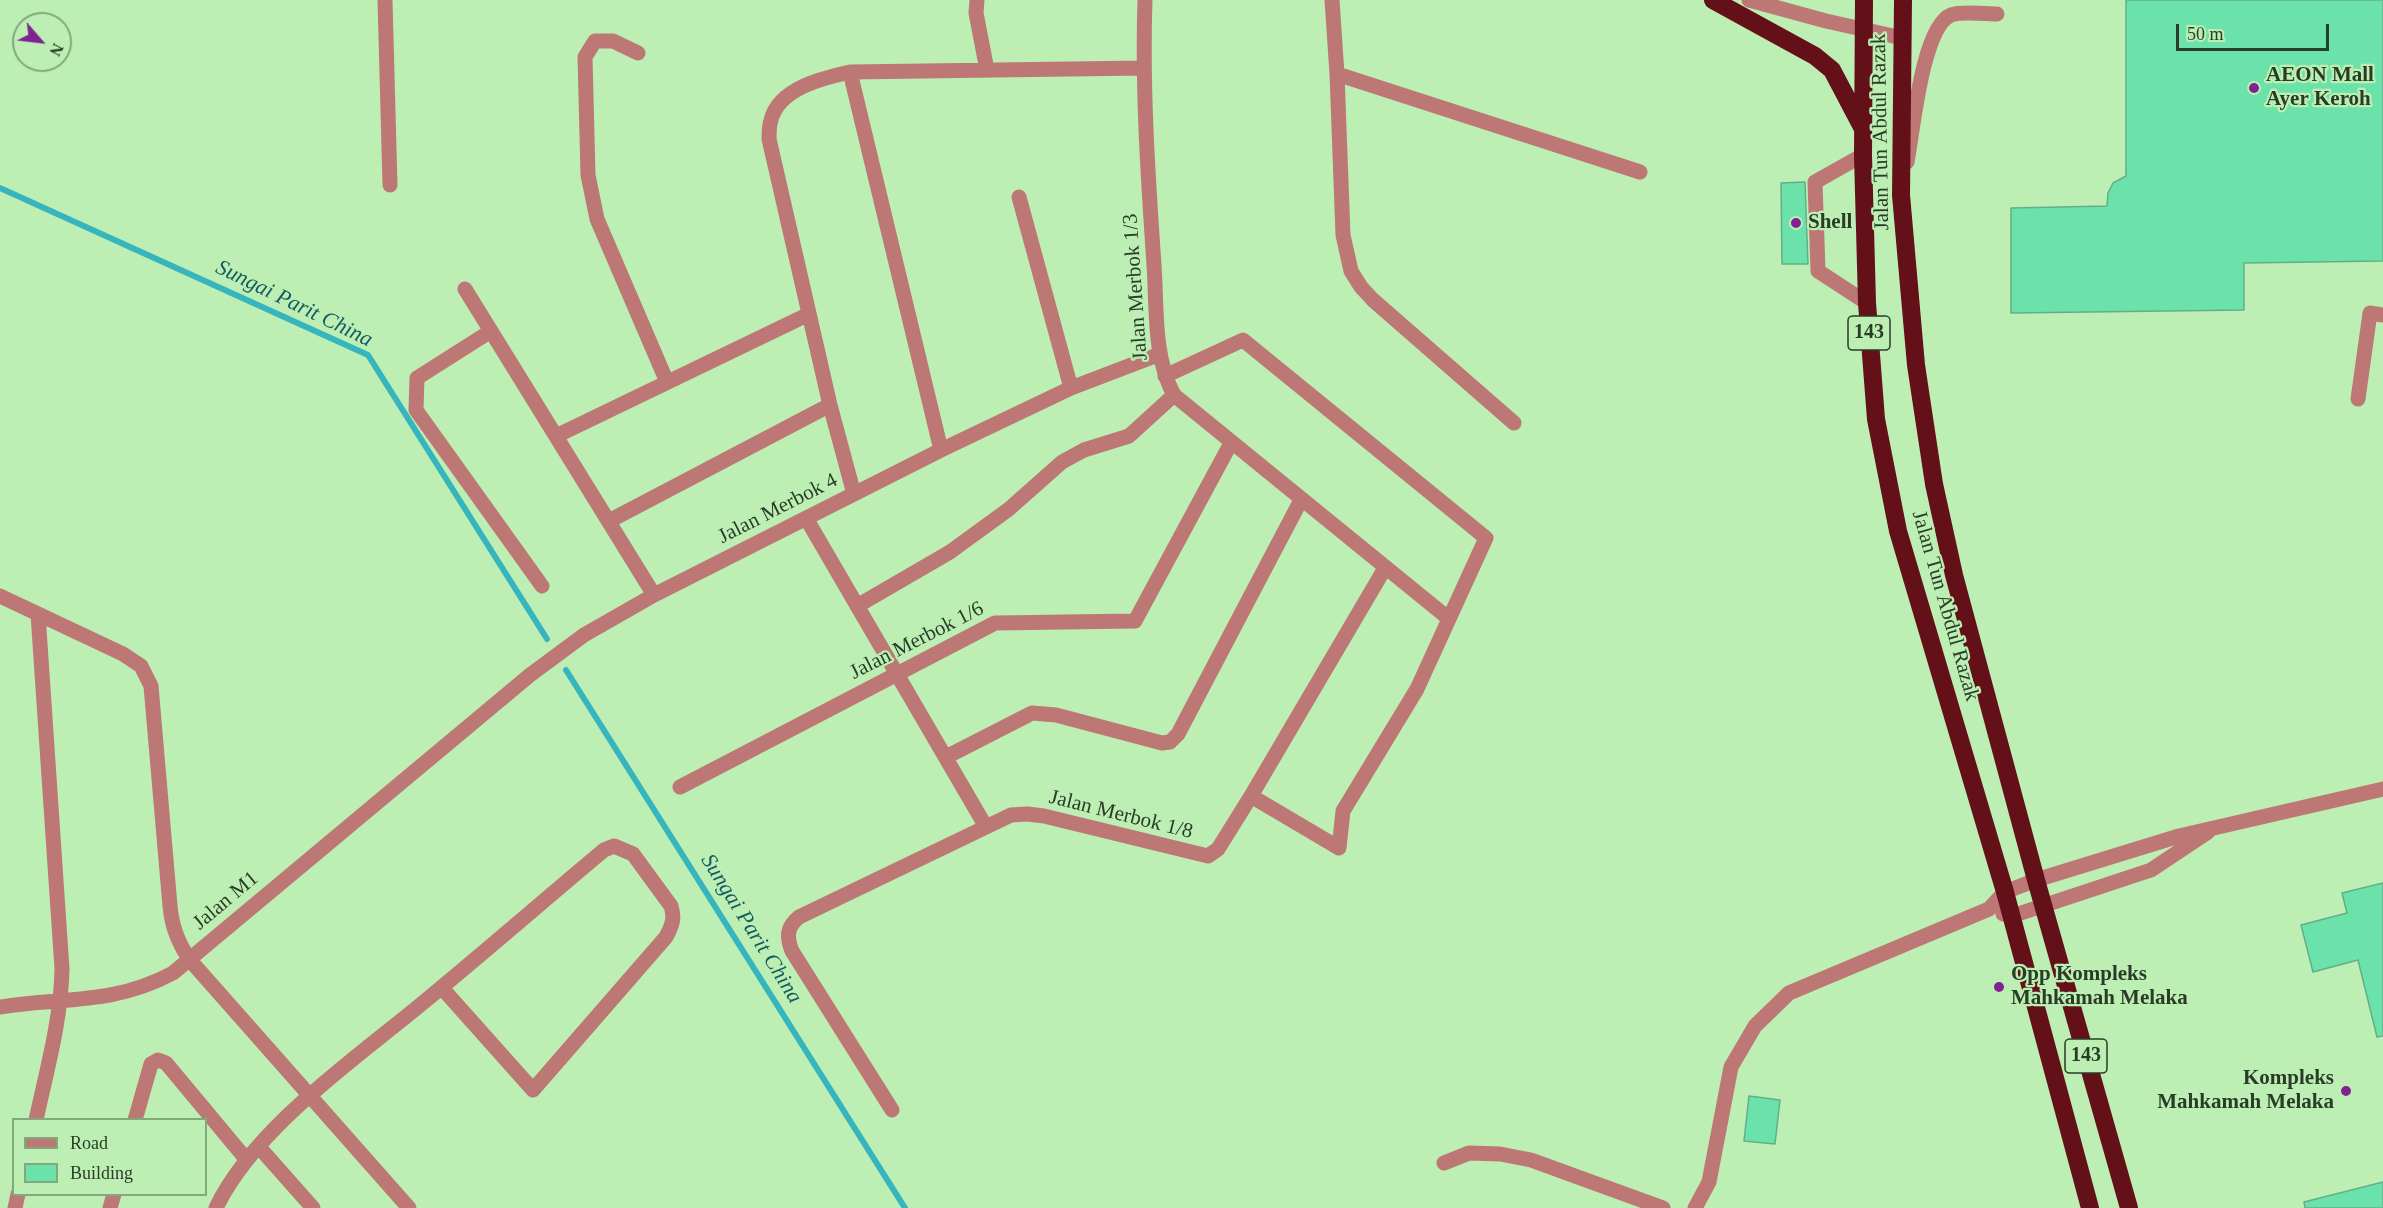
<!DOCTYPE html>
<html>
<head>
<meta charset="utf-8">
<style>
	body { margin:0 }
	#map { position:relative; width:2383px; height:1208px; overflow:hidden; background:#bdefb5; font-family:"Times New Roman",serif }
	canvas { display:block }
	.legend { position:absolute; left:12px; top:1118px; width:195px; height:78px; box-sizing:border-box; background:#bdefb5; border:2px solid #82a87c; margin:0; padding:8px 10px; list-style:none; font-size:18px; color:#293d26 }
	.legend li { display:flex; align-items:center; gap:12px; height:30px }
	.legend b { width:30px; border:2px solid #82a87c }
	.north { position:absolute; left:12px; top:12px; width:60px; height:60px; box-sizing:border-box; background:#bdefb5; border:2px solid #82a87c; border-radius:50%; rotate:118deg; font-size:16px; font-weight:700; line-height:24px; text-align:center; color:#293d26 }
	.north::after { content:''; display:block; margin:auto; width:21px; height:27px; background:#802390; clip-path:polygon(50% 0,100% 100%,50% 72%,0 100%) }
	.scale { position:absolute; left:2176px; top:24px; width:153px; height:27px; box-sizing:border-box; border:3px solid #293d26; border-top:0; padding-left:8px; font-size:18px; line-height:21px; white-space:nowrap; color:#293d26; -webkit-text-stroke:4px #bdefb5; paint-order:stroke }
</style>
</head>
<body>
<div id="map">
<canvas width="2383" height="1208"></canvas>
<ul class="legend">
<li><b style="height:8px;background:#bd7876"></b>Road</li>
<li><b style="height:16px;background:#6ce2ab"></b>Building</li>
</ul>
<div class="north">N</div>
<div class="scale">50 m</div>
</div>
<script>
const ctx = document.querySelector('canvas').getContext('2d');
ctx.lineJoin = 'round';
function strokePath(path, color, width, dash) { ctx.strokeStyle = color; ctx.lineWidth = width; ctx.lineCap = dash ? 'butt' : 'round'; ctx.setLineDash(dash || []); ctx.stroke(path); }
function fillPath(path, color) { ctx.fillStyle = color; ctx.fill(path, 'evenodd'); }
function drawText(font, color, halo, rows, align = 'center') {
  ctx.font = font + ' "Times New Roman",serif'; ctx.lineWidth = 4.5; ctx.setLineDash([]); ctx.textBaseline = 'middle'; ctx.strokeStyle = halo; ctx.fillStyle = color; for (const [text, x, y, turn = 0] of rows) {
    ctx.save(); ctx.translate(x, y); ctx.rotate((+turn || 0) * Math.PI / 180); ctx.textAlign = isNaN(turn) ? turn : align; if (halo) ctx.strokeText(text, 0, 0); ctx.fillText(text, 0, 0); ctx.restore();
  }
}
const stream = new Path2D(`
	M0,188l368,167 179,284
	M566,670l339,538`);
const building = new Path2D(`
	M2126,0h257v261l-139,2v47l-233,3v-105l96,-2 1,-13 5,-10 13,-7z
	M1805,182l3,82h-26l-1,-81z
	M2383,883v153l-6,1 -19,-77 -45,12 -12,-47 46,-12 -5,-20z
	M1749,1096l31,4 -5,44 -31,-3z
	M2383,1182v26h-78l-1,-6z`);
const minor = new Path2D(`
	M385,0l5,185
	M977,0l-1,13 11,57
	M1145,0c-3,88 3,177 9,265 3,42 -1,92 20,130l274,223
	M1332,0l5,74 6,161 8,36 10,16 12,13 141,123
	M1749,0l77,21 76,17
	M638,53l-25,-12h-18l-10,16 3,118 9,44 70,163
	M850,72l91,378
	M1337,74l303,98
	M1863,155l-48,27 3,89 49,32
	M1907,162c6,-30 15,-135 44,-147 10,-4 35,-1 46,-1
	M1019,197l52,191
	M465,289l189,306
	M491,331l-74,47 -1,32 126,176
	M1165,376l78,-36 243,198 -69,151 -74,122 -4,37 -88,-52
	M2358,399l12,-86 13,2
	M556,436l253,-122
	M854,494l-24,-89 -61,-266c0,-6 0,-13 2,-19 8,-32 52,-42 79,-48l293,-4
	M806,518l180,309
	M609,521l221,-116
	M0,596l123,58 18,12 10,20 19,220c2,21 8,36 19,53l220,249
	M857,606l93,-54 59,-43 53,-47 22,-12 45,-14 45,-41
	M946,757l86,-44 24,2 106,28 8,-1 8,-8 123,-234
	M680,787l315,-164 140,-2 96,-178
	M2003,914l9,2 139,-46 57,-38
	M0,1007c63,-10 113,-2 173,-34l357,-298 54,-40 70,-40 287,-145 130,-62 89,-34
	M892,1110l-100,-159c-6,-15 -5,-24 7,-34l212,-102 16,-1 17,2 164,40 10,-7 33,-53 134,-228
	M36,1120c11,-51 25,-100 26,-151l-24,-355
	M135,1120l16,-56 7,-4 8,3 80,96
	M259,1147l54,61
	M1444,1163l25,-10 31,1 31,6 132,48
	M15,1208l3,-14
	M110,1208l4,-14
	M216,1208c37,-78 136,-147 203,-202 62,-51 123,-104 185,-156l10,-4 19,8 38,52c4,12 1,20 -5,31l-133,153 -91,-102
	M1695,1208l14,-26 22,-115 24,-41 34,-33 200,-84 16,-17 31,-12 143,-44 204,-47`);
const highway = new Path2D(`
	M1713,0l102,56 17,14 30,57
	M1864,0l-1,155 4,148 9,116 22,112 107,361 85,316
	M1903,0l-2,195 15,170 18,119 20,91 82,305 93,328`);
const markers = [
	[2254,88,6,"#802390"],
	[1796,223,6,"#802390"],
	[1999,987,6,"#802390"],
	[2346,1091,6,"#802390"]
];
const shields = [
	[1869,333,42],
	[2086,1056,42]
];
const shieldNames = [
	["143",1869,333],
	["143",2086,1056]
];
const poiNames = [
	["AEON Mall",2266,76],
	["Ayer Keroh",2266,100],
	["Shell",1808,223],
	["Opp Kompleks",2011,975],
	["Mahkamah Melaka",2011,999],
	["Kompleks",2334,1079,"right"],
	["Mahkamah Melaka",2334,1103,"right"]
];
const streetNames = [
	["Jalan Tun Abdul Razak",1881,132,-91],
	["Jalan Merbok 1/3",1136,287,-94],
	["Jalan Merbok 4",778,509,-27],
	["Jalan Tun Abdul Razak",1945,606,74],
	["Jalan Merbok 1/6",917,641,-27],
	["Jalan Merbok 1/8",1121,815,14],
	["Jalan M1",226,901,-40]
];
const waterNames = [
	["Sungai Parit China",294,304,26],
	["Sungai Parit China",751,929,58]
];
strokePath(stream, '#36b5bd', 6);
fillPath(building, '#6ce2ab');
strokePath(building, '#63ae8a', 1.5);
strokePath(minor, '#bd7876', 15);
strokePath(highway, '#641019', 18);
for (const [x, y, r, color] of markers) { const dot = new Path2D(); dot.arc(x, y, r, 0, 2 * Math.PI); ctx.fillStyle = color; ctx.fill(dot); strokePath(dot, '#bdefb5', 2); }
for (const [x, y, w] of shields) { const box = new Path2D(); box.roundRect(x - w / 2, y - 17, w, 34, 4.5); ctx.fillStyle = '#bdefb5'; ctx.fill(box); strokePath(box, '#293d26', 1.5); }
drawText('bold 20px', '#293d26', null, shieldNames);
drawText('bold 21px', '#293d26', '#bdefb5', poiNames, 'left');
drawText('21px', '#293d26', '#bdefb5', streetNames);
drawText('italic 22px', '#155b5f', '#bdefb5', waterNames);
</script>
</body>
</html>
